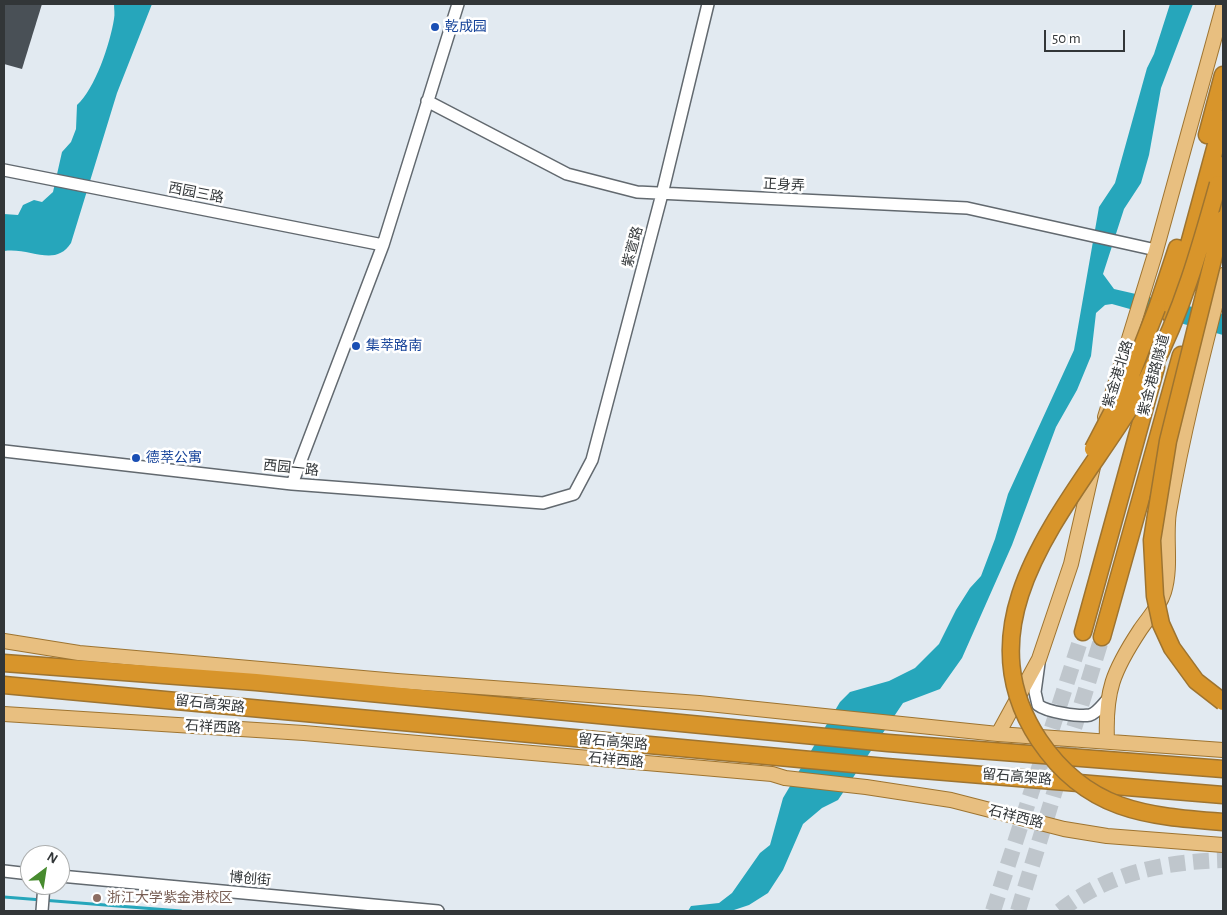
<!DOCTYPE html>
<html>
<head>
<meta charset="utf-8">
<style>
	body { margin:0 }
	#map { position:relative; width:1227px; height:915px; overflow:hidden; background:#e2eaf1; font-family:"Alegreya Sans",sans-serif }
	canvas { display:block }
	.frame { position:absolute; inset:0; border:5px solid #323638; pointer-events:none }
	.north { position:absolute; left:20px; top:845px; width:50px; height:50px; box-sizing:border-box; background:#fff; border:1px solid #adafaf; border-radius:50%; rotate:31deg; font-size:14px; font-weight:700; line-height:20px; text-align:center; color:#323638 }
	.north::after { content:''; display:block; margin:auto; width:18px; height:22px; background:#478b2f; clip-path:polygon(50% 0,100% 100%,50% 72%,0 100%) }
	.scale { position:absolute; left:1044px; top:30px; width:81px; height:22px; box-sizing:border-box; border:2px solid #323638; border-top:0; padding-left:6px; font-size:15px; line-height:18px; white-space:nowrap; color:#323638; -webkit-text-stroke:4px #fff; paint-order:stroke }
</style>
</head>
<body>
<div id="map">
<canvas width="1227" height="915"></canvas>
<div class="frame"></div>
<div class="north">N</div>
<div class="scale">50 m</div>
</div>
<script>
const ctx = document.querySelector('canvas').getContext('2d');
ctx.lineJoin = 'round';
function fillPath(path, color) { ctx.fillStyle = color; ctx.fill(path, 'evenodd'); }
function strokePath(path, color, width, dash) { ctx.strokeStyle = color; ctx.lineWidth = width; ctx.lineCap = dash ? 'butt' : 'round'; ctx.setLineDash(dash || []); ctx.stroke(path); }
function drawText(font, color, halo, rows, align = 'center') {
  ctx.font = font + ' "Alegreya Sans","Noto Sans SC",sans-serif'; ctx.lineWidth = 5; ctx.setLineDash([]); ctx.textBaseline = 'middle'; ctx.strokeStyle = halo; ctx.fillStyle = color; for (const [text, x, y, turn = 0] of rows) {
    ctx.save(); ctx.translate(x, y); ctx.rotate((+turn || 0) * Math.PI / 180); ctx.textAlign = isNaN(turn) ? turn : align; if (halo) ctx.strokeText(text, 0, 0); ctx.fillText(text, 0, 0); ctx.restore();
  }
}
const water = new Path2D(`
	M114,4h38l-35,89 -46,150c-16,25 -41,4 -67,8v-37l14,1 5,-10 11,-5 8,2 11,-10 9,-40 9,-10 5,-13 1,-24c18,-16 33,-61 37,-86 1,-5 0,-10 0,-15z
	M1170,4h23l-32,84 -12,67 -8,28 -17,26 -21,65 11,15 109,25v21l-111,-31 -7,1 -9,8 -5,43 -14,34 -21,37 -44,118 -50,113 -22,31 -37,14 -65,97 -16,8 -19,16 -20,46 -15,23 -19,12 -18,6h-43l3,-5 28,-3 13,-10 28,-40 10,-8 13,-47 57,-96 10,-10 39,-11 26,-13 24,-24 17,-34 14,-22 11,-12 14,-37 13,-45 66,-144 25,-143 16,-24 32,-115 7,-14z`);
const stream = new Path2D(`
	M4,897l177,14`);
const building = new Path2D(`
	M4,4h38l-20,65 -18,-5z`);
const highwayTunnel = new Path2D(`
	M993,911l90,-279
	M1018,911l84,-274
	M1060,911c48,-38 103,-49 163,-51`);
const minor = new Path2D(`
	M427,101l140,73 70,18 330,16 189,42
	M4,170l379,75
	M4,451l288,33 251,19 31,-9 18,-34 70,-266 46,-190
	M292,484l91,-239 75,-241
	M1039,663l-4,29 3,13c9,7 41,12 52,10 7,-2 13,-11 18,-16
	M4,871l26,3
	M60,876l378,35
	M42,911l2,-26`);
const major = new Path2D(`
	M1105,417l50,-163 68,-247
	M4,641l75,12 318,28 302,22 299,31 225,16
	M4,714l300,19 468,41 13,4 81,9 85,13 113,29 43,7 116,9
	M998,734l41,-75 32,-95 22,-97
	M1107,740c-2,-49 6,-69 33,-110 8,-12 20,-24 24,-38 8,-26 1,-54 5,-80 14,-80 34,-158 54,-237`);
const highway = new Path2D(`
	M1207,135l16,-60
	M1218,184l5,-19
	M1213,233l10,-35
	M1157,308l20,-60
	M1170,314l53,-195
	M1083,632l73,-265
	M1102,637l79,-282
	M4,663l252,19 632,61 335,26
	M4,685l882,82 337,28`);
const highwayBridge = new Path2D(`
	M1218,184c-18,64 -36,128 -67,187 -57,113 -201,235 -112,369 48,71 106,76 184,82
	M1223,219l-55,222 -16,99 3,56 6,28 11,24 24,33 27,21
	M1093,449l36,-69 28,-72`);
const markers = [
	[435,27,5,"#1a4fb4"],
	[356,346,5,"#1a4fb4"],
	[136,458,5,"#1a4fb4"],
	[97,898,5,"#8d6e63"]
];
const transitNames = [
	["乾成园",445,27],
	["集萃路南",366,346],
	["德萃公寓",146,458]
];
const streetNames = [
	["正身弄",784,185,3],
	["西园三路",196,193,11],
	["紫萱路",633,247,-75],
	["紫金港北路",1118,374,-73],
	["紫金港路隧道",1154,375,-75],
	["西园一路",291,468,6],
	["留石高架路",210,704,6],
	["石祥西路",213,727,3],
	["留石高架路",613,742,5],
	["石祥西路",616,760,5],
	["留石高架路",1017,777,5],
	["石祥西路",1016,817,14],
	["博创街",250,879,5]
];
const educationNames = [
	["浙江大学紫金港校区",107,898]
];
fillPath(water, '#26a6bb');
strokePath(stream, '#26a6bb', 3);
fillPath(building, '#495056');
strokePath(highwayTunnel, '#bfc6cc', 16, [16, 8]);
strokePath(minor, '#62696f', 14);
strokePath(major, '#9e7430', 16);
strokePath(highway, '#9e7430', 19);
strokePath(minor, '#fff', 11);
strokePath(major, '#e8bf80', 14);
strokePath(highway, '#d8952b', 16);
strokePath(highwayBridge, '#9e7430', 19, []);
strokePath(highwayBridge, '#d8952b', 16);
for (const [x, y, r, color] of markers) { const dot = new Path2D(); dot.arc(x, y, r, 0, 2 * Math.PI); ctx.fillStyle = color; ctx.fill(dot); strokePath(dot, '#fff', 2); }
drawText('14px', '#164399', '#fff', transitNames, 'left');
drawText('14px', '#323638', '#fff', streetNames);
drawText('14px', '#785e54', '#fff', educationNames, 'left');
</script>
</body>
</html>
